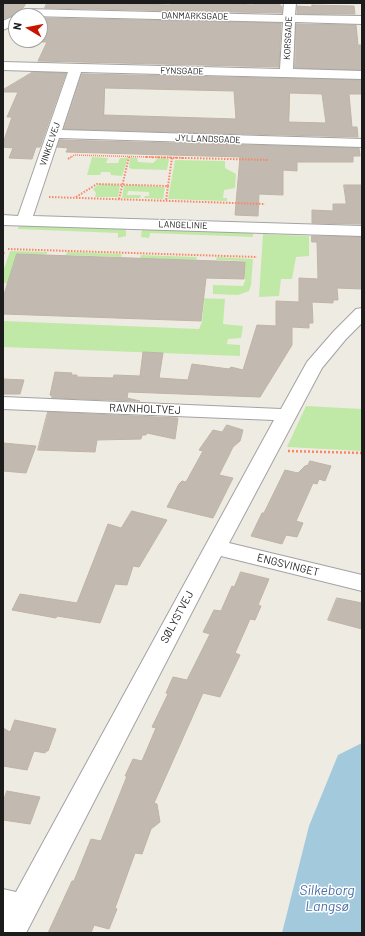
<!DOCTYPE html>
<html>
<head>
<meta charset="utf-8">
<style>
	body { margin:0 }
	#map { position:relative; width:365px; height:936px; overflow:hidden; background:#eeebe2; font-family:Barlow,sans-serif }
	canvas { display:block }
	.frame { position:absolute; inset:0; border:4px solid #1c1c1c; pointer-events:none }
	.north { position:absolute; left:8px; top:8px; width:40px; height:40px; box-sizing:border-box; background:#fff; border:1px solid #a4a4a4; border-radius:50%; rotate:280deg; font-size:11px; font-weight:700; line-height:16px; text-align:center; color:#1c1c1c }
	.north::after { content:''; display:block; margin:auto; width:14px; height:18px; background:#c91400; clip-path:polygon(50% 0,100% 100%,50% 72%,0 100%) }
</style>
</head>
<body>
<div id="map">
<canvas width="365" height="936"></canvas>
<div class="frame"></div>
<div class="north">N</div>
</div>
<script>
const ctx = document.querySelector('canvas').getContext('2d');
ctx.lineJoin = 'round';
function fillPath(path, color) { ctx.fillStyle = color; ctx.fill(path, 'evenodd'); }
function strokePath(path, color, width, dash) { ctx.strokeStyle = color; ctx.lineWidth = width; ctx.lineCap = dash ? 'butt' : 'round'; ctx.setLineDash(dash || []); ctx.stroke(path); }
function drawText(font, color, halo, rows, align = 'center') {
  ctx.font = font + ' Barlow,sans-serif'; ctx.lineWidth = 3; ctx.setLineDash([]); ctx.textBaseline = 'middle'; ctx.strokeStyle = halo; ctx.fillStyle = color; for (const [text, x, y, turn = 0] of rows) {
    ctx.save(); ctx.translate(x, y); ctx.rotate((+turn || 0) * Math.PI / 180); ctx.textAlign = isNaN(turn) ? turn : align; if (halo) ctx.strokeText(text, 0, 0); ctx.fillText(text, 0, 0); ctx.restore();
  }
}
const grass = new Path2D(`
	M92,157l16,1 -2,5h12l2,-5h8l-6,18 -11,-1 -1,-3h-9l-1,3h-13z
	M130,157l7,1 1,4 15,1 5,-5 11,1 -2,11 -35,-1 -3,-1z
	M175,160l50,1v7l11,6 -1,14 -11,2 -1,8h4v3l-59,-2z
	M99,184l21,1 -2,12h-23l1,-4 -3,-4z
	M124,185l41,2 -2,12 -19,-1 1,-2h4v-4l-21,-1 -1,4h14l-1,3h-18z
	M19,225l107,4v7l-8,2v-5l-100,-4z
	M142,229l111,4v4l-103,-4 -1,5 -8,-1z
	M263,234l46,2v20l-13,1 -4,22h-11l-2,17 -20,1z
	M10,251l37,1v2h-30l-7,23 3,10 -10,-5v-10z
	M67,252l55,2 -1,3 -55,-2z
	M141,255l56,2 -1,3 -56,-2z
	M217,257l36,2 -2,26 -2,6 -11,4 -25,-1v-9l30,1 2,-5v-20l-29,-1z
	M163,297l62,2 -2,25 20,2 -2,12 -13,1 -1,5 13,1v11l-237,-9v-26l196,8 3,-7 2,-21 -42,-1z
	M306,406l56,3v42l-75,-4z`);
const water = new Path2D(`
	M362,743v190h-80l27,-107 29,-71z`);
const building = new Path2D(`
	M3,3h23l-7,12 -4,-1 -12,5z
	M47,3h63l60,2v-2h45l38,2v-2h27v3h2v7l-237,-5z
	M312,5l42,1 1,8h-58v-8l15,1z
	M40,18l241,5 -2,44 -241,-6 9,-19h-5l2,-3 -4,-1z
	M296,24l60,1 2,20h4v25l-67,-2z
	M33,72l33,1 -26,74h-4l-4,12 -23,-1 4,-10 -10,-1v-4l9,-26h-5l11,-25h-15v-2z
	M82,74l280,6v14h-13l3,33h5l1,10 -294,-8zM105,88l129,3 2,28 -132,-4zM290,93l32,1 4,29 -37,-1z
	M60,140l299,8 1,8h-7v6h-56v9l-14,-1v25l-24,-1 -1,22 -23,-1 5,-58 -174,-5 2,-4 -11,-1z
	M344,185h18v39l-50,-1v-13l21,1v-7h13z
	M312,236l50,1v52l-25,-1 1,12h-5v3l-21,-1 1,21h-4v5l-17,-1v18l-32,52 -132,-5 -1,6 13,3 -88,-3v-2l-2,-1 5,-23 17,1 -1,2h6v2l36,1 1,-3 26,1 3,-24 20,1 -4,25 29,2 4,-16 37,5 2,-2 12,3 14,-45 19,1v-25l23,1v-24l19,1 -1,-37h-5z
	M17,254l228,8 -1,17 -38,-1 -5,43 -198,-7v-16z
	M3,379l21,1 -4,14h-17z
	M48,412l130,6 -3,21 -28,-6 -1,2h-4l-1,4 -44,1 -2,12 -57,-2z
	M227,425l16,5 -3,11 -7,6 -14,28 14,3 -20,40 -46,-11 12,-23 3,-3 4,1 17,-31 -4,-1 14,-20 9,2z
	M3,443l33,3 -10,27 -23,-2z
	M310,461l21,5 -6,15 -6,-2 -2,5 -4,-1 -17,38 7,2 -6,14 -11,-2 -4,9 -31,-8 11,-23h2l21,-43 13,3 7,-7 3,-1z
	M132,511l35,9 -28,47 -6,-1 -6,19 -12,-1 -15,39 -43,-7 -1,2 -44,-8 8,-16 57,9 31,-79 13,4z
	M241,572l28,7 -11,26 3,1 -6,14 -5,-1 -15,34 5,2 -20,42 -17,-4 -49,110 3,1 3,18 -9,7 -9,25 -7,-1 -20,55 2,1 -8,20 -15,-4 -3,8h-43l24,-52h2l17,-42 10,2 26,-65h-2l8,-17 9,2 14,-33 -4,-1 16,-33 -2,-1 7,-16 14,3 23,-46 -7,-2 11,-22 7,1 11,-25 2,1z
	M337,598l25,5v26l-34,-9z
	M15,720l41,9 -8,22h-2l-1,2 -11,-2 -7,19 -24,-4v-38l7,4z
	M7,791l33,6 -10,27 -27,-4v-17z`);
const pathFar2 = new Path2D(`
	M70,158l4,-3 111,3`);
const pathFar1 = new Path2D(`
	M146,157l123,3
	M68,159l3,-2
	M168,186l4,-28
	M49,197l216,7
	M76,197l21,-13 71,2 -2,15
	M119,199l10,-42
	M8,249l249,8
	M3,253h3`);
const path = new Path2D(`
	M288,451l74,2`);
const street = new Path2D(`
	M284,3h12l-1,12 67,1v8l-67,-2 -2,47 69,2v8l-281,-7 -19,58 300,9v8l-303,-9 -26,78 329,10v10l-359,-11v-10l15,1 50,-144 -65,-2v-8l277,7 3,-47 -254,-6 -4,-1 -2,-3 2,-3 258,6z
	M16,15l2,1h-2v8l-13,6v-9z
	M362,308v15l-16,16 -24,29 -93,175 133,32v16l-141,-35 -195,377h-23v-44l13,3 258,-472 -271,-11v-12l278,12 26,-47 27,-31 22,-22z`);
const farStreetnames = [
	["DANMARKSGADE",195,16,1],
	["KORSGADE",288,38,-87],
	["FYNSGADE",182,71,1],
	["JYLLANDSGADE",208,139,2],
	["VINKELVEJ",50,144,-71],
	["LANGELINIE",183,225,2]
];
const streetNames = [
	["RAVNHOLTVEJ",145,409,2],
	["ENGSVINGET",288,565,14],
	["SØLYSTVEJ",177,617,-62]
];
const nearWaternames = [
	["Silkeborg",327,890],
	["Langsø",327,906]
];
fillPath(grass, '#c0e9a7');
fillPath(water, '#a2c9dc');
fillPath(building, '#c2bab1');
strokePath(building, '#bfb3a4', 1);
strokePath(street, '#a3a3a3', 2);
strokePath(pathFar2, '#fa8567', 1.5, [1, 1]);
strokePath(pathFar1, '#fa8567', 2, [1.5, 1.5]);
strokePath(path, '#fa8567', 2.5, [2, 2]);
fillPath(street, '#fff');
drawText('9px', '#1c1c1c', '#fff', farStreetnames);
drawText('11px', '#1c1c1c', '#fff', streetNames);
drawText('italic 14px', '#4970ab', '#fff', nearWaternames);
</script>
</body>
</html>
